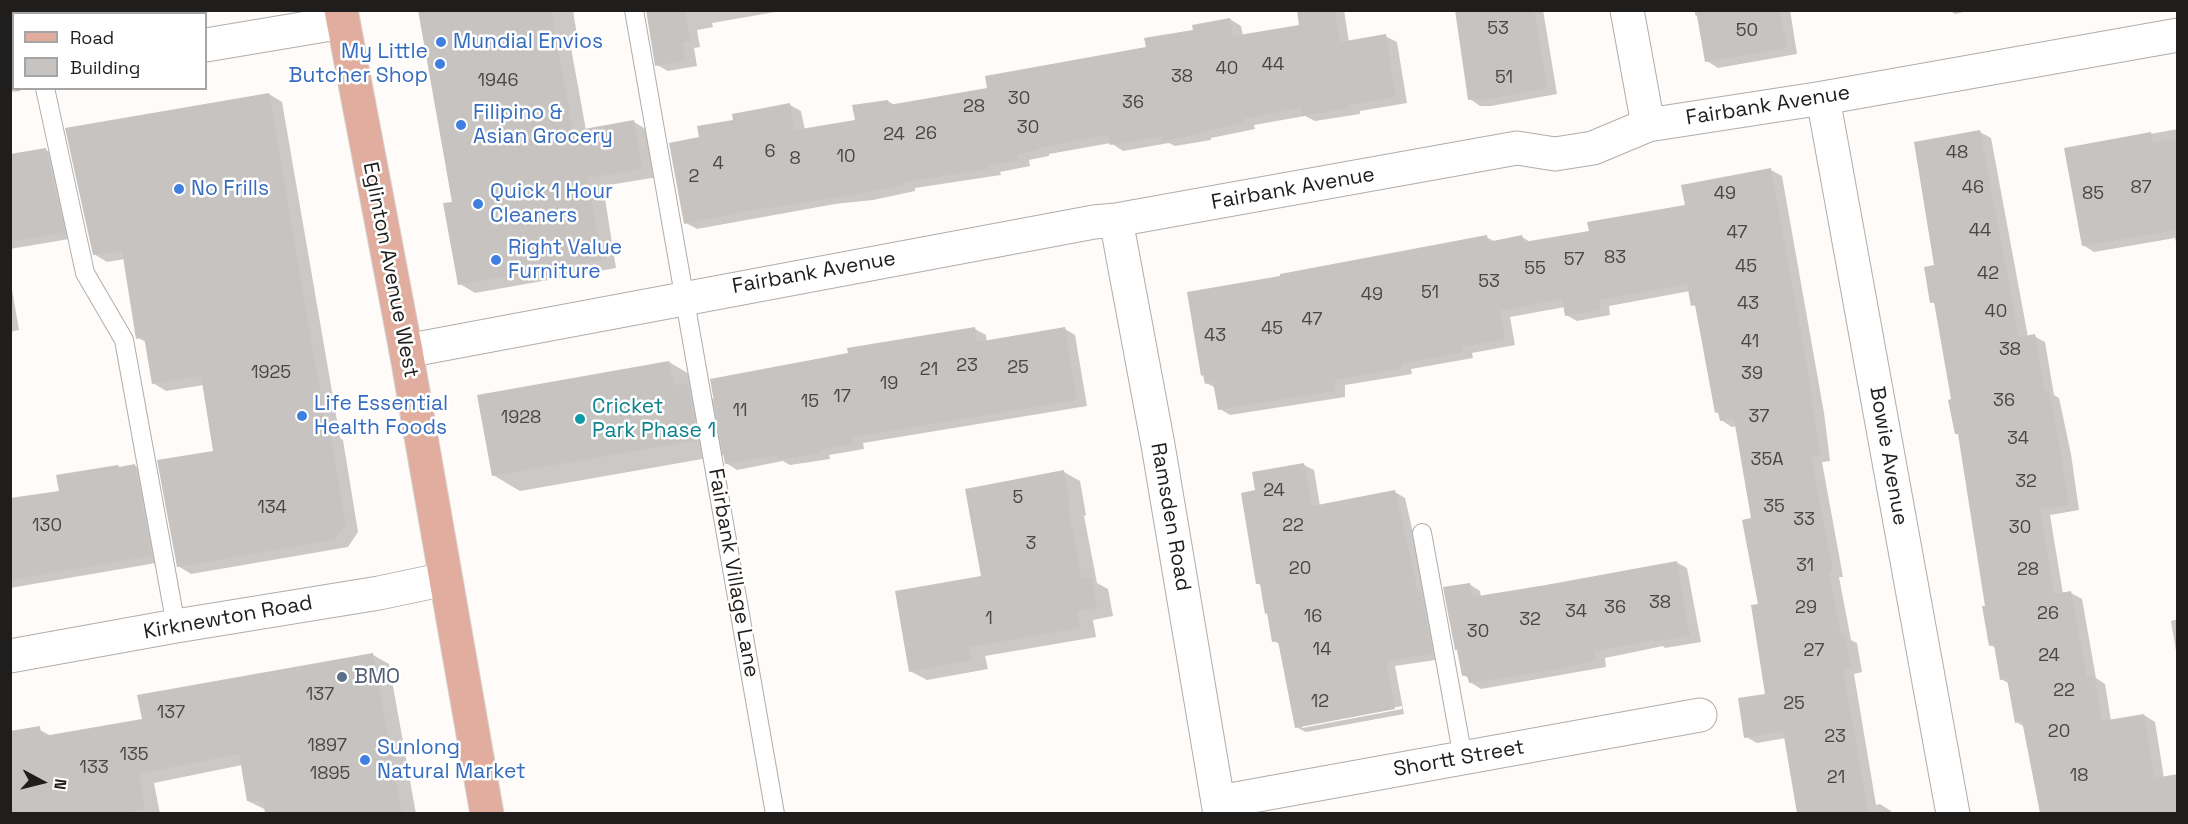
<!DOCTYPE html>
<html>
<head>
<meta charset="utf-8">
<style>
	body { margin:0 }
	#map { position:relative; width:2188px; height:824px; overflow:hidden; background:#fefbf8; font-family:"Space Grotesk",sans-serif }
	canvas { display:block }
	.frame { position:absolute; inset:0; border:12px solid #1f1e1d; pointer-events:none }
	.legend { position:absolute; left:12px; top:12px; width:195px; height:78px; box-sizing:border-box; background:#fff; border:2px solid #a5a5a5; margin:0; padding:8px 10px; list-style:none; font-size:18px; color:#1f1e1d }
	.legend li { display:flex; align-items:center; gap:12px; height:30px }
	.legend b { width:30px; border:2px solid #a5a5a5 }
	.north { position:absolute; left:12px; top:752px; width:60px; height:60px; -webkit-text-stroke:4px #fff; paint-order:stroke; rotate:97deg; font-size:16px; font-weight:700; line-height:24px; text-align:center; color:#1f1e1d }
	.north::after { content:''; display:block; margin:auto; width:21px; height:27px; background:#1f1e1d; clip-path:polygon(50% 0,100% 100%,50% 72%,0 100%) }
</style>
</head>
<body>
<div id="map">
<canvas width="2188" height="824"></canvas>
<div class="frame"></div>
<ul class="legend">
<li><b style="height:8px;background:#e0ad9e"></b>Road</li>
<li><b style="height:16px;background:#c6c3c1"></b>Building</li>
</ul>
<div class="north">N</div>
</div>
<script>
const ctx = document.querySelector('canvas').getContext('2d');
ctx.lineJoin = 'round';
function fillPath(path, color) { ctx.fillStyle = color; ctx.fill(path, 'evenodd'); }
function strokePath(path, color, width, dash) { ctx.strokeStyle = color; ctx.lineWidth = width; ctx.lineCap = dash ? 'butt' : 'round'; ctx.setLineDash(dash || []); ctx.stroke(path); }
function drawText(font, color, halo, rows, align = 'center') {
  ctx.font = font + ' "Space Grotesk",sans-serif'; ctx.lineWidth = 5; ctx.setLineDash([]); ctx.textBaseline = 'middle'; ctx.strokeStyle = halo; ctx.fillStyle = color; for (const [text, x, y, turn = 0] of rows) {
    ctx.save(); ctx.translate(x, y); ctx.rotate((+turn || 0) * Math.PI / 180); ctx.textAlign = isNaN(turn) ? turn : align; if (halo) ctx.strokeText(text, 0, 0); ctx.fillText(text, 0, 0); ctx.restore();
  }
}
const shadow = new Path2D(`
	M420,10h153l4,25 -8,2 17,93 48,-8 15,9 9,46 -55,9 13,82 -141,25 -15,-9 -6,-81z
	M647,10h134v1l-69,12 1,4 -16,3 3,17 -6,1 3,18 -29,5 -11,-6z
	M1298,10h46l5,32 36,-6 12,6 10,61 -47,8v3l-45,7 -10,-5 -51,9 1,4 -44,9v2l-36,6 -6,-3 -46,8 -12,-8 -62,11v2l-20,4 1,6 -30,6 1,3 -86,13v3l-42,9 -38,4 -138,25 -11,-6 15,-85 33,-17 56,-16 11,6 4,19 51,-9 32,-20 8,5 93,-16 159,-42 82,-29 11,7 2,10 58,-10z
	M1456,10h87l14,84 -66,12h-11l-10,-7z
	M1695,10h95l7,44 -79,14 -11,-7 -8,-44 -4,-2z
	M1949,10h23l-17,4z
	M269,94l13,8 58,336 3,2 15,92 -10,15 -157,27 -13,-8 37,-114 -11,-67 -38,6 -13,-8 -7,-41 -8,-4 -13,-79 -18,3 -13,-8z
	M2178,129v121l-3,-12 -81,14 -11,-7 -17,-96z
	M1980,132l11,6 37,199 6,-1 11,6 9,53 5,3 12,56 8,56 -29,5 13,79 8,-1 11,6 14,79 9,6 6,37 33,-6 11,7 9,56 14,-2v38h-136l-17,-87 -9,-5 -6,-38 -9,-5 -5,-31 -6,-3 -3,-38 -28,-172 -3,-2 -3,-33 -17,-96 -5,-2 4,-36z
	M46,150l11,6 18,82 -65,11v-93z
	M1771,170l11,6 42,237 6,48 -8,1 21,115h-4l12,63 6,3 5,29 -8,2 22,131 4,-1 11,7v3h-91l-14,-76 -29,5 -11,-6 21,-42 -15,-176 -15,-93 -5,1 -11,-7 -1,-6 -4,-2 -19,-105 -4,-2 -3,-14 -81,15 1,9 -33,6 -11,-6 -1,-8 -55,10 5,28 -43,8 1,5 -62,11 1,5 -67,11v12l-115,18 -10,-6 -4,-21 -10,-5 -1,-7 -3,-1 284,-138 10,5 26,-5 10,6 59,-10 96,-26z
	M10,278l9,52 -9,2z
	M975,329l11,6 1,7 78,-13 10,6 12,71 -224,37 1,6 -35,6 1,4 -40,6 -7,-4 -46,9 -11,-7 -1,-8 -205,36 -27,-16 176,-113 27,16 2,12 17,10z
	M1304,465l10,5 6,36 75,-14 10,6 37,161 -47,7 9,48 -98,18 -10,-5 -16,-83 -7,-3 -11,-55 -5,-3v-92zM1402,706v3l-100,19v-3z
	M118,466l4,2 13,-2 11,6 16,90 -152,26v-88l51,-8z
	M1064,472l16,9 6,34 -2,1 13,67 11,6 5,27 -20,4 3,17 -111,19 3,13 -61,11 -17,-9z
	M1676,562l11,6 14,74 -36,6 -2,-2 -58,12 1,9 -125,22 -11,-7 -1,-4 -6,-3 6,-91 11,7 1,6z
	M2178,619v44l-7,-42z
	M373,655l16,9 27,150h-150v-4l-18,-9 -6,-36 -88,18 6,31h-150v-79l30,-5 11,6 93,-15z`);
const building = new Path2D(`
	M418,10h133l22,121 61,-11 9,49 -55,9 14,82 -144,25 -15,-82 9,-1z
	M646,10h39l5,31 -7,1 3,18 -31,6z
	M1297,10h38l5,32 46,-8 10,63 -47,8 1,3 -48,8 -1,-8 -58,11 1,4 -44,9v2l-38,7v-5l-52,9 -2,-10 -70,13 1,2 -21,4 1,6 -30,6 1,3 -86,13v3l-44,9 -118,18 -58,12 -15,-81 30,-6 -2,-11 36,-6 -1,-6 58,-11 5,27 60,-10 -3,-15 36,-5 1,5 98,-17 -2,-12 161,-29 -2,-9 49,-8 -1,-5 38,-7 3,18 66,-11z
	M1455,10h79l13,78 -68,13v-2l-11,1z
	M1696,10h84l7,38 -82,14z
	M269,93l51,298 7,40h3l16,94 -12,15 -157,27 -20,-107 56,-9 -12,-75 -49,8 -8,-47 -8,2 -14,-88 -29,4 -28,-127z
	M1980,130l39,207 16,-3 10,57 4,-1 11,57 9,58 -29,4 14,85 17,-3 16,86 7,-1 8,45 42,-7 11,64 23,-4v39h-138l-18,-92 -7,2 -8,-44 -7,1 -6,-35 -5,1 -7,-40h3l-27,-172h-3l-7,-34 3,-1 -17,-97 -4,1 -6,-36 10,-2 -20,-123z
	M2151,132l2,11 25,-5v92l-96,16 -18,-98z
	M46,148l19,84 -55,10v-88z
	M1771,168l37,204 12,83 -9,1 22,115 -4,1 12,64h5l5,31 -8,1 25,145h-71l-14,-82 -39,7 -6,-40 27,-4 -14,-89 7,-1 -16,-84 9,-2 -17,-99 -14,2 -2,-9 -3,1 -20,-108 -4,1 -4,-22 -88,16 1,10 -35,6 -3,-17 -62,12 5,28 -43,8 1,5 -62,12 1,4 -67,12 -1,11 -116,19 -5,-28 -8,2 -2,-9 -2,1 -14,-84 93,-16v-2l207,-39 1,7 34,-7 2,7 65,-11 -2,-9 98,-17 -4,-20z
	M975,327l2,15 88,-15 12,73 -224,37 1,7 -35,6 1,3 -42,7 -1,-5 -52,9 -15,-85 138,-26 -1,-5z
	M669,361l5,24 14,-2 10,57 -206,36 -15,-81z
	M1304,463l8,43 83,-16 23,101h3l12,63 -47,7 9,48 -100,19 -17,-87 -6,1 -5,-29 -2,1 -5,-30h-4l-15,-91 14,-3 -3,-18z
	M135,464l17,92 -142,24v-82l49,-7 -3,-16 62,-10 1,2z
	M1064,470l6,36 -2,1 14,72 10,-1 5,30 -20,3 3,17 -111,19 3,13 -63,12 -14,-81 86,-15 -16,-87z
	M1677,561l13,75 -37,6v-2l-59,12 2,9 -48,10 -79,12 -2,-8 -5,1 -5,-26h-2l-12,-63 27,-4 2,14 74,-12z
	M373,653l29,160h-137l-2,-12h-16l-8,-47 -100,20 6,35 -22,4h-113v-82l30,-5 1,8 2,-1 1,3 98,-17 -5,-24z`);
const service = new Path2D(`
	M634,10l141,804
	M45,88l40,185 39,67 52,286
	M1422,533l41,225`);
const minor = new Path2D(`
	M1627,10l21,115
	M206,45l137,-23
	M10,74h4
	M1823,98l130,716
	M1116,220l42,225 62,369
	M406,351l688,-129 22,-2 401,-72 38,6 38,-6 55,-23 175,-27 355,-63
	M10,656l166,-30 203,-33 66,-14
	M1219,802l481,-87`);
const primary = new Path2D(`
	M341,10l65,341 81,463`);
const markers = [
	[441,42,6,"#3f7fe0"],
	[440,64,6,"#3f7fe0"],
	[461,125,6,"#3f7fe0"],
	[179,189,6,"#3f7fe0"],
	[478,204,6,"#3f7fe0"],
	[496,260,6,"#3f7fe0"],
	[302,416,6,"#3f7fe0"],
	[580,419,6,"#0f9aa8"],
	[342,677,6,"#5c6f8a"],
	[365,760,6,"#3f7fe0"]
];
const numberNames = [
	["53",1498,29],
	["50",1747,31],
	["44",1273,65],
	["40",1227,69],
	["38",1182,77],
	["51",1504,78],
	["1946",498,81],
	["30",1019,99],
	["36",1133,103],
	["28",974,107],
	["30",1028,128],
	["26",926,134],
	["24",894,135],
	["6",770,152],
	["48",1957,153],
	["10",846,157],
	["8",795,159],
	["4",718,164],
	["2",694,177],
	["46",1973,188],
	["87",2141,188],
	["49",1725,194],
	["85",2093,194],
	["44",1980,231],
	["47",1737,233],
	["83",1615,258],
	["57",1574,260],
	["45",1746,267],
	["55",1535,269],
	["42",1988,274],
	["53",1489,282],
	["51",1430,293],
	["49",1372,295],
	["43",1748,304],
	["40",1996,312],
	["47",1312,320],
	["45",1272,329],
	["43",1215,336],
	["41",1750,342],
	["38",2010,350],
	["23",967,366],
	["25",1018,368],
	["21",929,370],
	["1925",271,373],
	["39",1752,374],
	["19",889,384],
	["17",842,397],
	["36",2004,401],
	["15",810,402],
	["11",740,411],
	["37",1759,417],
	["1928",521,418],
	["34",2018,439],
	["35A",1767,460],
	["32",2026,482],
	["24",1274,491],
	["5",1018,498],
	["35",1774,507],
	["134",272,508],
	["33",1804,520],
	["130",47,526],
	["22",1293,526],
	["30",2020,528],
	["3",1031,544],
	["31",1805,566],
	["20",1300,569],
	["28",2028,570],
	["38",1660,603],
	["36",1615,608],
	["29",1806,608],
	["34",1576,612],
	["26",2048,614],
	["16",1313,617],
	["1",989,619],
	["32",1530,620],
	["30",1478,632],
	["14",1322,650],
	["27",1814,651],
	["24",2049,656],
	["22",2064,691],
	["137",320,695],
	["12",1320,702],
	["25",1794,704],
	["137",171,713],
	["20",2059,732],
	["23",1835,737],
	["1897",327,746],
	["135",134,755],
	["133",94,768],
	["1895",330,774],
	["18",2079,776],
	["21",1836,778]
];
const shopNames = [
	["Mundial Envios",453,42],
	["My Little",428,52,"right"],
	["Butcher Shop",428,76,"right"],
	["Filipino &",473,113],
	["Asian Grocery",473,137],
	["No Frills",191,189],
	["Quick 1 Hour",490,192],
	["Cleaners",490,216],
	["Right Value",508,248],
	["Furniture",508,272],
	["Life Essential",314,404],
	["Health Foods",314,428],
	["Sunlong",377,748],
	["Natural Market",377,772]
];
const streetNames = [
	["Fairbank Avenue",1768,106,-9],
	["Fairbank Avenue",1293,189,-10],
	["Eglinton Avenue West",390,270,79],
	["Fairbank Avenue",814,273,-10],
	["Bowie Avenue",1888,456,80],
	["Ramsden Road",1170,517,80],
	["Fairbank Village Lane",733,573,80],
	["Kirknewton Road",228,618,-10],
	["Shortt Street",1459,759,-10]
];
const cultureNames = [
	["Cricket",592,407],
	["Park Phase 1",592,431]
];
const serviceNames = [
	["BMO",354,677]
];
fillPath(shadow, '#0003');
fillPath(building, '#c6c3c1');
strokePath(service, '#b0adab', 20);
strokePath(minor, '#b0adab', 35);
strokePath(primary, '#d7d6d6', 35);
strokePath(service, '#fff', 18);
strokePath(minor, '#fff', 33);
strokePath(primary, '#e0ad9e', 33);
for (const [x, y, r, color] of markers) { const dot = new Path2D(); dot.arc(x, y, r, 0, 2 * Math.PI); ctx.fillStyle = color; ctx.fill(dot); strokePath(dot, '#fff', 2); }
drawText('18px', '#494746', null, numberNames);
drawText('21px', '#366cbe', '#fff', shopNames, 'left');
drawText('21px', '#1f1e1d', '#fff', streetNames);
drawText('21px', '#0d838f', '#fff', cultureNames, 'left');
drawText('21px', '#4e5e75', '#fff', serviceNames, 'left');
</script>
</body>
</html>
